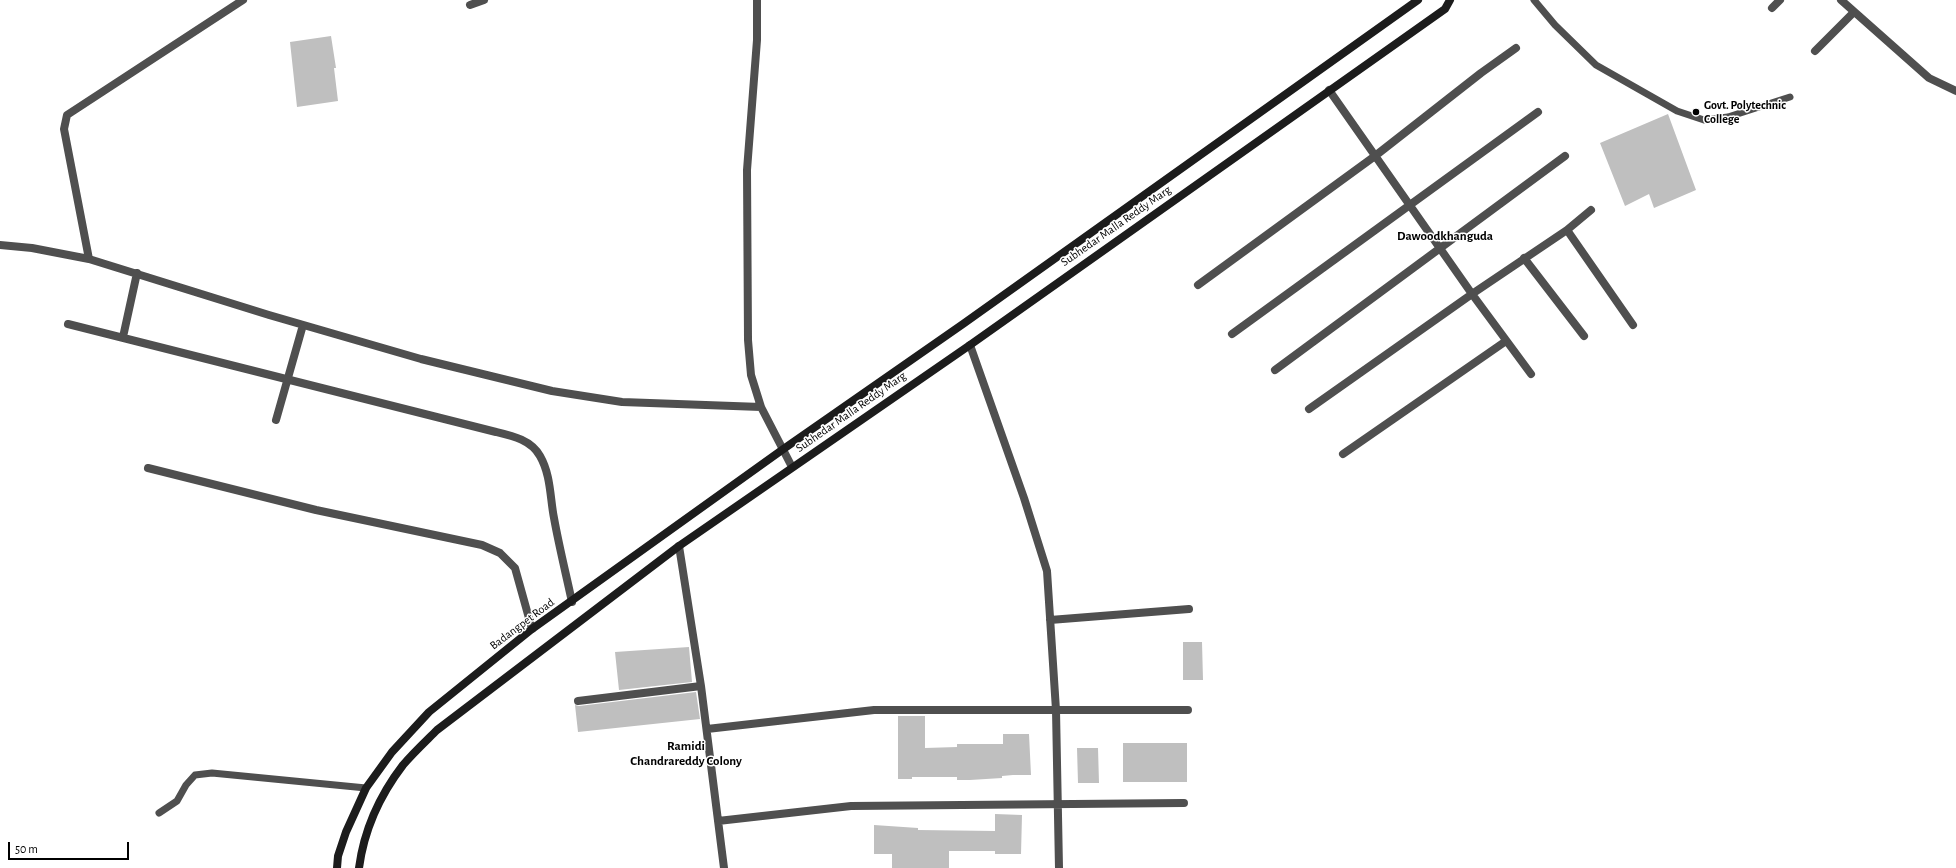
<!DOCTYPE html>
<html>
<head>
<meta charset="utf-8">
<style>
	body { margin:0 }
	#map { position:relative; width:1956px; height:868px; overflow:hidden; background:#fff; font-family:"Alegreya Sans",sans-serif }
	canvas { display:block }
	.scale { position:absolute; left:8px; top:842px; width:121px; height:18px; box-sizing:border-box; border:2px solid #000; border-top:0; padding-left:5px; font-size:12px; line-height:14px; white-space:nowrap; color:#000; -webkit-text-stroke:3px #fff; paint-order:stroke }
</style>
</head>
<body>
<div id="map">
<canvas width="1956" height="868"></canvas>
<div class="scale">50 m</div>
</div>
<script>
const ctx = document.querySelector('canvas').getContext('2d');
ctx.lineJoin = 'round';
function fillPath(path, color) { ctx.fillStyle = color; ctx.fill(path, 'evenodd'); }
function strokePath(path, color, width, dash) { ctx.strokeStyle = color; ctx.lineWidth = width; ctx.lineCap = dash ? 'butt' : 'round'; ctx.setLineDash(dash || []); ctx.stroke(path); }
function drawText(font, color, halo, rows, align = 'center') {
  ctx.font = font + ' "Alegreya Sans",sans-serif'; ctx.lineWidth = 3; ctx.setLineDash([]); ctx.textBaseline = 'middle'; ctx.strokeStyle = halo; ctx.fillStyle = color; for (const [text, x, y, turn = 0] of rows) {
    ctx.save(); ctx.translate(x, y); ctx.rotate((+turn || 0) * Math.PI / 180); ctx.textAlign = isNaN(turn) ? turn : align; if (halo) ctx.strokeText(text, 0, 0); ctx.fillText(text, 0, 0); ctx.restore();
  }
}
const building = new Path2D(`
	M331,36l5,32h-2l4,33 -41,6 -7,-65z
	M1668,114l28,76 -42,18 -5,-14 -24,12 -25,-63z
	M1183,642h19l1,38h-20z
	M689,647l3,35 -73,8 -4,-38z
	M696,692l4,27 -122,13 -3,-27 4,1z
	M898,716h27v32l32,-1v-3h46v-10h26l2,41h-18l-11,1v2l-32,2h-13v-3h-45v2h-14z
	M1123,743h64v39h-64z
	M1077,748h21l1,35h-21z
	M995,814l27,1 -1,39h-26v-3h-46v17h-57v-14h-18v-29l44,3v2l77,1z`);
const service = new Path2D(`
	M1534,0l21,25 41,40 81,46 27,9 24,-3 62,-20
	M159,813l18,-12 9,-16 9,-10 17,-2 154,15`);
const minor = new Path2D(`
	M757,0v40l-10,130 1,170 3,35 10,32 31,60
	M1841,0l88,78 27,13
	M470,5l14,-5
	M1772,8l8,-8
	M1815,51l39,-39
	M1329,90l143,204 59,80
	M1567,230l66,95
	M0,245l32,3 57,11 180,56 152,44 131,32 70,11 139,5
	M1524,258l60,78
	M89,259l-25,-130 3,-14 176,-115
	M1198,285l177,-129 106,-83 35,-25
	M68,324l428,108c17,4 35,8 44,24 11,19 10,42 14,62 5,28 12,56 18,84
	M1232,334l306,-222
	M123,337l14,-64
	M970,345l54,153 23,73 9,139 3,158
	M1275,370l290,-214
	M1309,409l163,-115 95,-64 24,-20
	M276,420l27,-95
	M1343,454l163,-113
	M148,468l168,42 166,35 18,8 15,15 17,61
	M679,546l22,140 23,182
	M1050,620l139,-11
	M578,701l123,-15
	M707,729l167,-19h314
	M718,821l133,-15 333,-3`);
const secondary = new Path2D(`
	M337,868l1,-12 8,-24 20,-44 26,-36 37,-40 103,-83 250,-179 181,-126 455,-324
	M359,868c5,-38 21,-73 44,-103 10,-12 23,-24 34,-35l242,-184 291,-201 475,-336 5,-9`);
const markers = [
	[1696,112,4,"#000"]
];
const poiNames = [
	["Govt. Polytechnic",1704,105],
	["College",1704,119]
];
const streetNames = [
	["Subhedar Malla Reddy Marg",1116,226,-35],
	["Subhedar Malla Reddy Marg",851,412,-35],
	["Badangpet Road",522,624,-37]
];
const neighbourhoodNames = [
	["Dawoodkhanguda",1445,236],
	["Ramidi",686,746],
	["Chandrareddy Colony",686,761]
];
fillPath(building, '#bfbfbf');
strokePath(service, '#4f4f4f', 7);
strokePath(minor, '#4f4f4f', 8);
strokePath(secondary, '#1c1c1c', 8);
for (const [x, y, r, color] of markers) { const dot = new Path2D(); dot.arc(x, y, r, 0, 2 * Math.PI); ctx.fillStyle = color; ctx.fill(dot); strokePath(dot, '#fff', 1.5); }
drawText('bold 12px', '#000', '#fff', poiNames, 'left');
drawText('12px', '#000', '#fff', streetNames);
drawText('bold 13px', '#000', '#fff', neighbourhoodNames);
</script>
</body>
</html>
